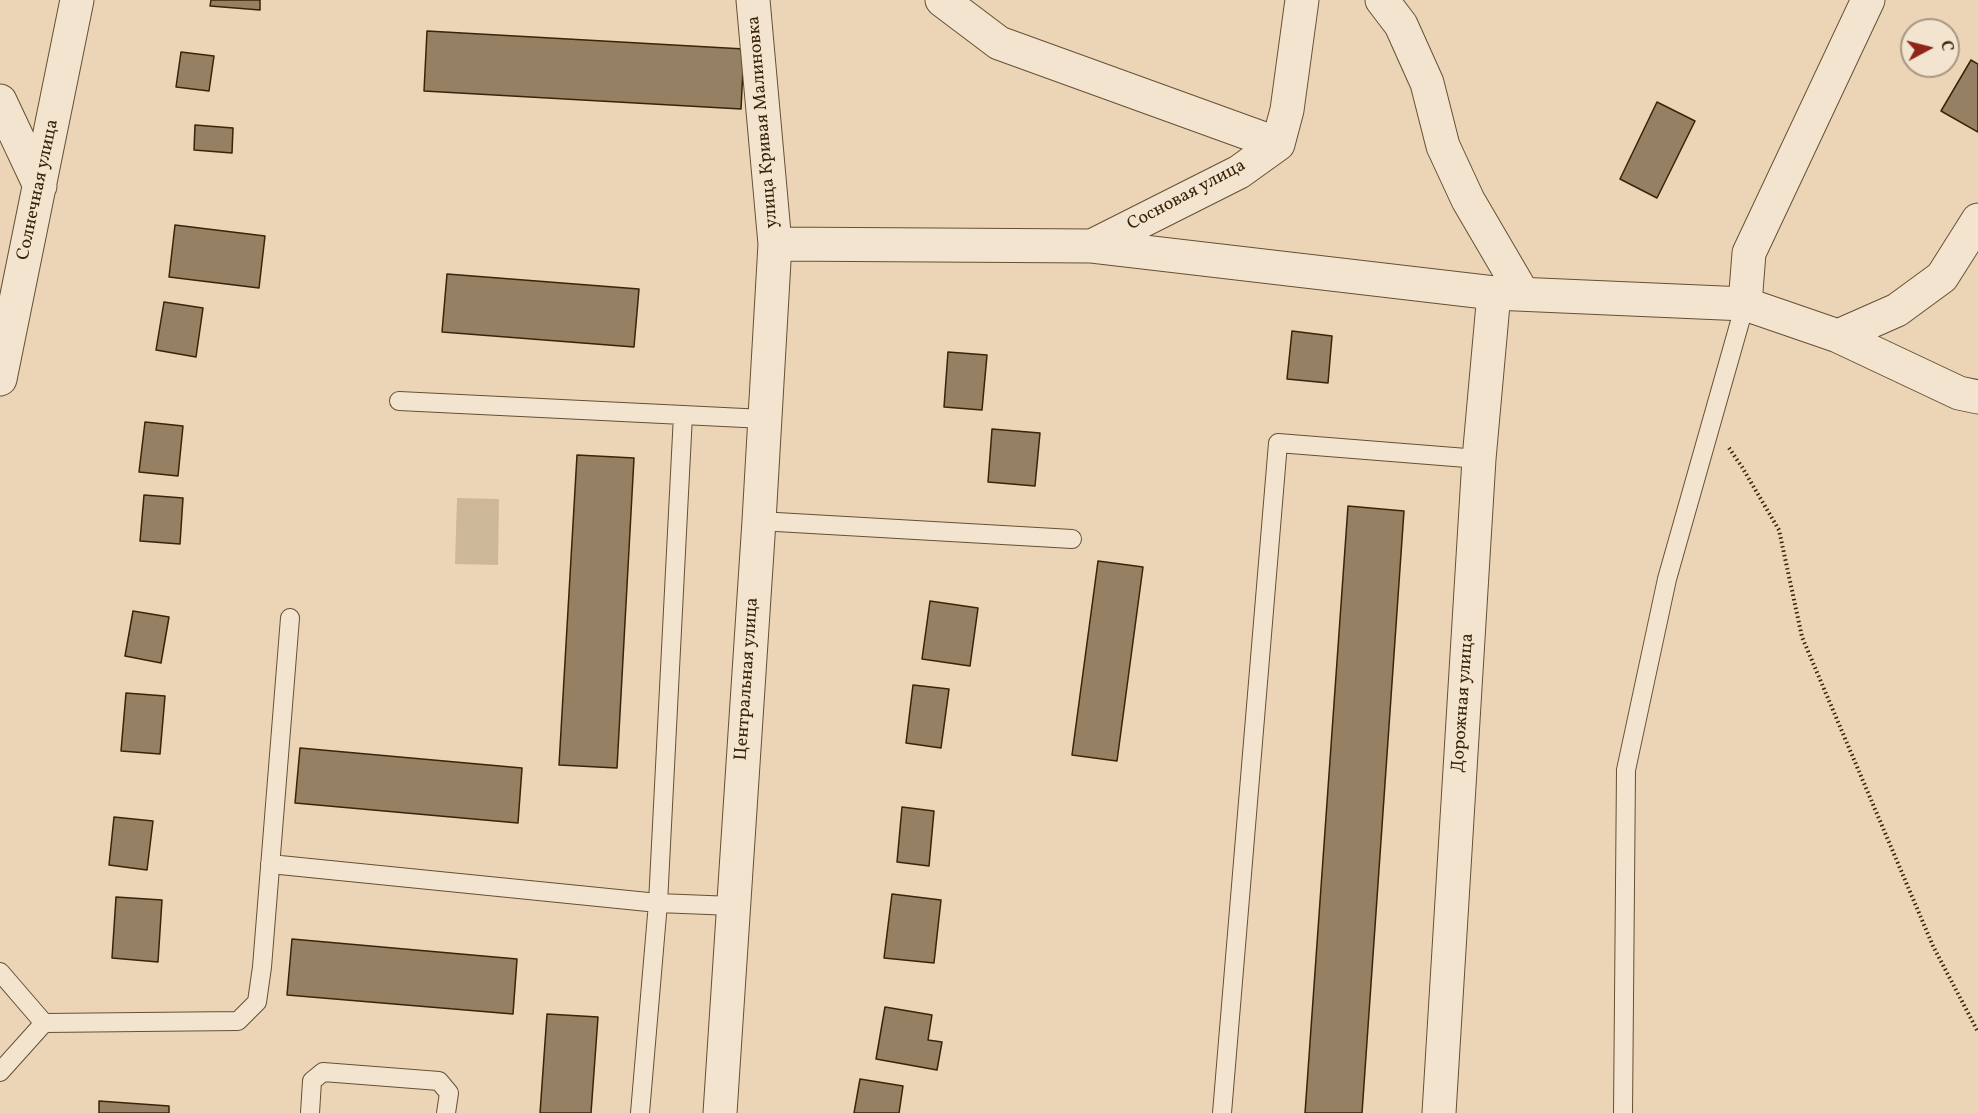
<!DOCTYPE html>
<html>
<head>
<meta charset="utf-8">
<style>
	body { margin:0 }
	#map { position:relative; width:1978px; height:1113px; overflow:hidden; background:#ecd5b6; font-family:Vollkorn,serif }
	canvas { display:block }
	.north { position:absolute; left:1900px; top:18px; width:60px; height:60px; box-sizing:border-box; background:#f3e4d0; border:2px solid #a89780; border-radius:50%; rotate:83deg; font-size:16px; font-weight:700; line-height:24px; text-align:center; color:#382409 }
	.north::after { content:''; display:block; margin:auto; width:21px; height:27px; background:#8f2418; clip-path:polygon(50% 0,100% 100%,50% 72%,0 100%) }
</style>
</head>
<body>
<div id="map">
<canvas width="1978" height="1113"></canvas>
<div class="north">С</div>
</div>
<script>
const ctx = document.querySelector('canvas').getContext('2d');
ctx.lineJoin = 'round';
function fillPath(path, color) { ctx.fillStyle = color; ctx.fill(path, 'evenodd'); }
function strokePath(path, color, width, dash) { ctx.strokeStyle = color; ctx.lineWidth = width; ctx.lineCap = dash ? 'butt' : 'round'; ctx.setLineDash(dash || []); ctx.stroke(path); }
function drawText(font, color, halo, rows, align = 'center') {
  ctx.font = font + ' Vollkorn,serif'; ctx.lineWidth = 4.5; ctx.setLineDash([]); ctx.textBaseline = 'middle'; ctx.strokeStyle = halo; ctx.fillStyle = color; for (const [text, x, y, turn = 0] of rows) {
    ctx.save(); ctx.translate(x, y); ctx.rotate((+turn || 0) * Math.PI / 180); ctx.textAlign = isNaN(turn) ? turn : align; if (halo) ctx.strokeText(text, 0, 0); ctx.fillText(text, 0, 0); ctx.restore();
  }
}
const green = new Path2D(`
	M457,498l42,1 -1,66 -43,-1z`);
const building = new Path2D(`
	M211,0h49v10l-50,-4z
	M427,31l317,18 -3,60 -317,-18z
	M181,52l33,4 -5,35 -33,-4z
	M1971,60l7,4v68l-37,-21z
	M1657,102l38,19 -38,77 -37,-19z
	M195,125l38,3 -1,25 -38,-3z
	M175,225l90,11 -6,52 -90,-11z
	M447,274l192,15 -5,58 -192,-15z
	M164,302l39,6 -7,49 -40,-7z
	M1292,331l40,5 -4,47 -41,-4z
	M948,352l39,3 -5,55 -38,-3z
	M145,422l38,4 -5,50 -39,-4z
	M992,429l48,4 -5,53 -47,-4z
	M577,455l57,3 -17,310 -58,-3z
	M144,495l39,3 -3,46 -40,-3z
	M1348,506l56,5 -42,602h-57z
	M1098,561l45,6 -26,194 -45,-6z
	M930,601l48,7 -8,58 -48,-7z
	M133,611l36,6 -8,46 -36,-7z
	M913,685l36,4 -8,59 -35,-5z
	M126,693l39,3 -5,58 -39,-3z
	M300,748l222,20 -4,55 -223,-20z
	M902,807l32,4 -5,55 -32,-4z
	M114,817l39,4 -6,49 -38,-5z
	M892,894l49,6 -7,63 -50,-5z
	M116,897l46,3 -4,62 -46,-4z
	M292,939l225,20 -4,55 -226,-19z
	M885,1007l47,8 -4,25 14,2 -5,28 -61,-11z
	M547,1014l51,3 -7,96h-51z
	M860,1079l43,7 -4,27h-45z
	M99,1101l70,5v7h-70z`);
const path = new Path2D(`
	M1729,448l13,19 37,63 23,107 131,309 45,86`);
const service = new Path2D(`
	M399,401l284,14
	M759,521l313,18
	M270,864l388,39 75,3
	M0,972l44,51 -44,49
	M44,1023l194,-2 19,-19 5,-35 28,-349
	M310,1113l2,-32 11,-9 116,9 10,12 -3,20
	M640,1113l18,-210 25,-488 81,4
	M1222,1113l56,-670 201,16
	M1623,1113l3,-343 41,-191 78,-275`);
const minor = new Path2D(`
	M942,0l57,43 279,101
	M1382,0l19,25 26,58 16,63 25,54 55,94
	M0,101l40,85
	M775,244l317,2 402,47 251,11 93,32 59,-26 45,-33 36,-57
	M1092,246l147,-74 39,-28 9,-34 15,-110
	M1745,304l4,-51 119,-253
	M1838,336l121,57 19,4
	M0,379l77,-379
	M720,1113l39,-592 16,-277 -22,-244
	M1439,1113l40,-654 15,-166`);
const streetNames = [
	["улица Кривая Малиновка",764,122,-95],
	["Солнечная улица",39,190,-78],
	["Сосновая улица",1187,196,-28],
	["Центральная улица",748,679,-86],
	["Дорожная улица",1464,703,-86]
];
fillPath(green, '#cdb799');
fillPath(building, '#968063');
strokePath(building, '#382409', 1.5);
strokePath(service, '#655034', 20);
strokePath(minor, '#655034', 35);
strokePath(path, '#382409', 4, [1.5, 3]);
strokePath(service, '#f3e4d0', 18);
strokePath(minor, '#f3e4d0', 33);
drawText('18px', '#382409', '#f3e4d0', streetNames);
</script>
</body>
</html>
